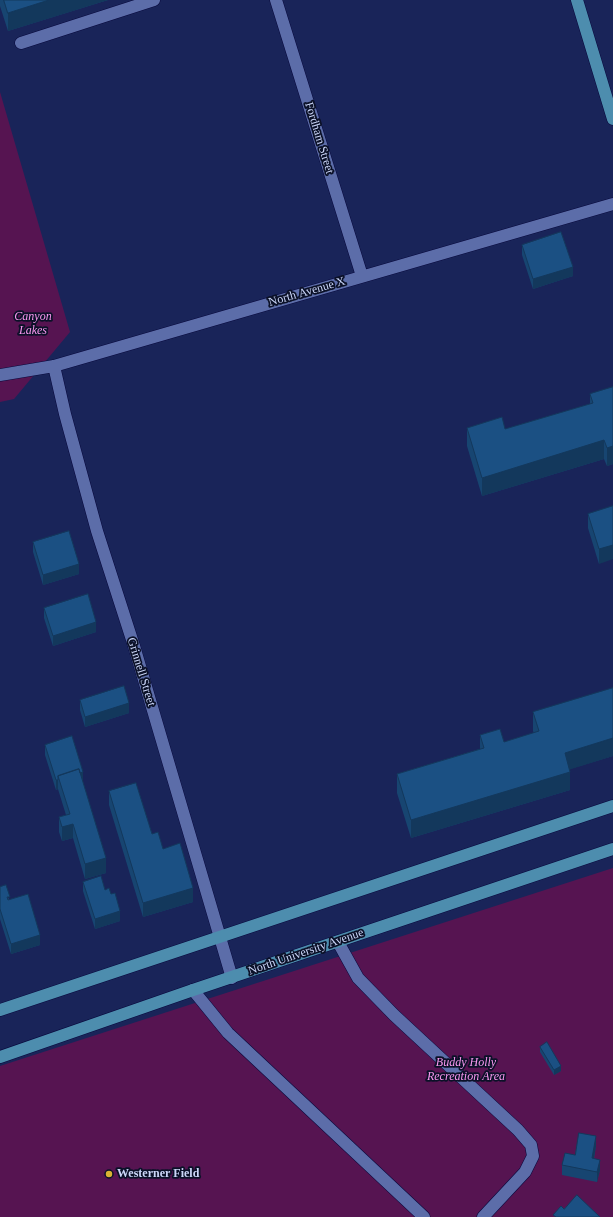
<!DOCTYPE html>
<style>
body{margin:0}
canvas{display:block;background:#192459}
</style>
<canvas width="613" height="1217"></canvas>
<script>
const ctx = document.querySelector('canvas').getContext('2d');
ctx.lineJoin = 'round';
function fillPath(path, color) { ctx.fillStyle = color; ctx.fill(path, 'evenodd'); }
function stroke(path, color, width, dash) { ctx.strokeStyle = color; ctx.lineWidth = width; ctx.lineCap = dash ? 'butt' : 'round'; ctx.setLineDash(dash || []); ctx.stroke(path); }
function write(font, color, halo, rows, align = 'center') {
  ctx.font = font + ' Georgia,serif'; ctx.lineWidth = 3.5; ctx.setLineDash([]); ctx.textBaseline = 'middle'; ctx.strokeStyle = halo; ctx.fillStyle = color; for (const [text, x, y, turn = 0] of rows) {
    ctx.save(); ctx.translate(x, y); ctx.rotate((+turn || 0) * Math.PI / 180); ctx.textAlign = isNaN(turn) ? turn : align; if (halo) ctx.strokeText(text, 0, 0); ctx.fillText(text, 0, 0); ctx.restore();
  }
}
fillPath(new Path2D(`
 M0 92 70 332 14 399 0 402Z
 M613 868V1217H0V1066Z`), '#561451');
const minor = new Path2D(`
 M276 0 362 276
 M21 43 154 0
 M54 366 65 414 97 531 134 646 232 978
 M0 375 54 366 613 204
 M338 942 358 978 394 1015 518 1130 531 1145 533 1156 525 1172 483 1217
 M193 990 228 1033 424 1217`);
const major = new Path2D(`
 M577 0 613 119
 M0 1010 613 806
 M0 1057 193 990 613 849`);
stroke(minor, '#07083c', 13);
stroke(major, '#07083c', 13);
stroke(minor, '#5c6da9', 12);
stroke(major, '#4d8dae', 12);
fillPath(new Path2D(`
 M0 0H108L8 31 0 6Z
 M522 245 573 276 533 289 522 255Z
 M613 387V464L607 466 604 459 482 496 467 446V428L505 429 590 404V394Z
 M613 506 599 564 588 528V514Z
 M33 542 79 574 43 585 33 552Z
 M44 608 96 632 53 646 44 618Z
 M613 688V756L570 769V790L411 838 397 793V774L480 749V735L504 742 534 733 533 731V712Z
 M80 700 129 713 85 727 80 710Z
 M45 745 83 782H82L106 873 85 879 73 838 62 841 59 832V817L66 815 58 789 56 790 45 755Z
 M109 791 152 834 163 849 193 902 143 917 109 805Z
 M83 882 105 890 120 921 95 929 83 891Z
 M0 887 10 900 40 945 11 954 0 919Z
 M540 1047 561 1071 554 1075 540 1052Z
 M596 1146 594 1159 600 1170 597 1182 562 1175V1165L575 1155Z`), '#174571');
fillPath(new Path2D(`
 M49 0H108L8 31V13Z
 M573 267V276L533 289V279Z
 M604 440V459L482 496V478Z
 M613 446V464L607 466V448Z
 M613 545V559L599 564V549Z
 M79 564V574L43 585V575Z
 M96 622V632L53 646V636Z
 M129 703V713L85 727V717Z
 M613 738V756L565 771V753Z
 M83 772V782L62 788 59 779Z
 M570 772V790L411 838V820Z
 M56 780H58V789L56 790Z
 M73 824V838L62 841V827Z
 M106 858V873L85 879V864Z
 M193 888V902L143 917V903Z
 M120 911V921L95 929V919Z
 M40 935V945L11 954V944Z
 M561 1066V1071L554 1075V1070Z
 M596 1136V1146L592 1168V1158Z
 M600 1160V1170L597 1182V1172Z`), '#13385c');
const building = new Path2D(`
 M4 0H49L8 13Z
 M561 232 573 267 533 279 522 245Z
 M613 387V446L607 448 604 440 482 478 467 428 502 417 505 429 593 403 590 394Z
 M613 506V545L599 549 588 514Z
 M69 531 79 564 43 575 33 542Z
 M88 594 96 622 53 636 44 608Z
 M124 686 129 703 85 717 80 700Z
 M613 688V738L565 753 570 772 411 820 397 774 484 748 480 735 500 729 504 742 539 731 533 712Z
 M72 736 83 772 80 773 79 769 58 776V780H56L45 745Z
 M79 769 106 858 85 864 73 824 62 827 59 817 70 814 58 776Z
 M136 783 152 834 158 832 163 849 180 843 193 888 143 903 109 791Z
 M101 876 105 890 109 888 111 894 115 893 120 911 95 919 83 882Z
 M6 885 10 897H7L8 900 28 894 40 935 11 944 0 909V887Z
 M547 1042 561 1066 554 1070 540 1047Z
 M579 1133 596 1136 592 1158 600 1160 597 1172 562 1165 565 1153 575 1155Z
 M577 1195 600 1217H556L553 1215 561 1206 564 1209Z`);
fillPath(building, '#1b5083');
stroke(building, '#13385c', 1);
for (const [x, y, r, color] of [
 [109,1174,4,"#dab333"]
]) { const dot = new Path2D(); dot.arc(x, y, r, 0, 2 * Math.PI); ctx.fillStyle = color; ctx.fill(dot); stroke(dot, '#0b1128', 1.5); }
write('12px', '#ccd7f9', '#0b1128', [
 ["Fordham Street",319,138,73],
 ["North Avenue X",307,292,-16],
 ["Grinnell Street",141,672,73],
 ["North University Avenue",306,952,-19]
]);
write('italic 12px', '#fa98f0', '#0b1128', [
 ["Canyon",33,317],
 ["Lakes",33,331],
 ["Buddy Holly",466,1063],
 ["Recreation Area",466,1077]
]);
write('bold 12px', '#ccd7f9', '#0b1128', [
 ["Westerner Field",117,1174]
], 'left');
</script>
